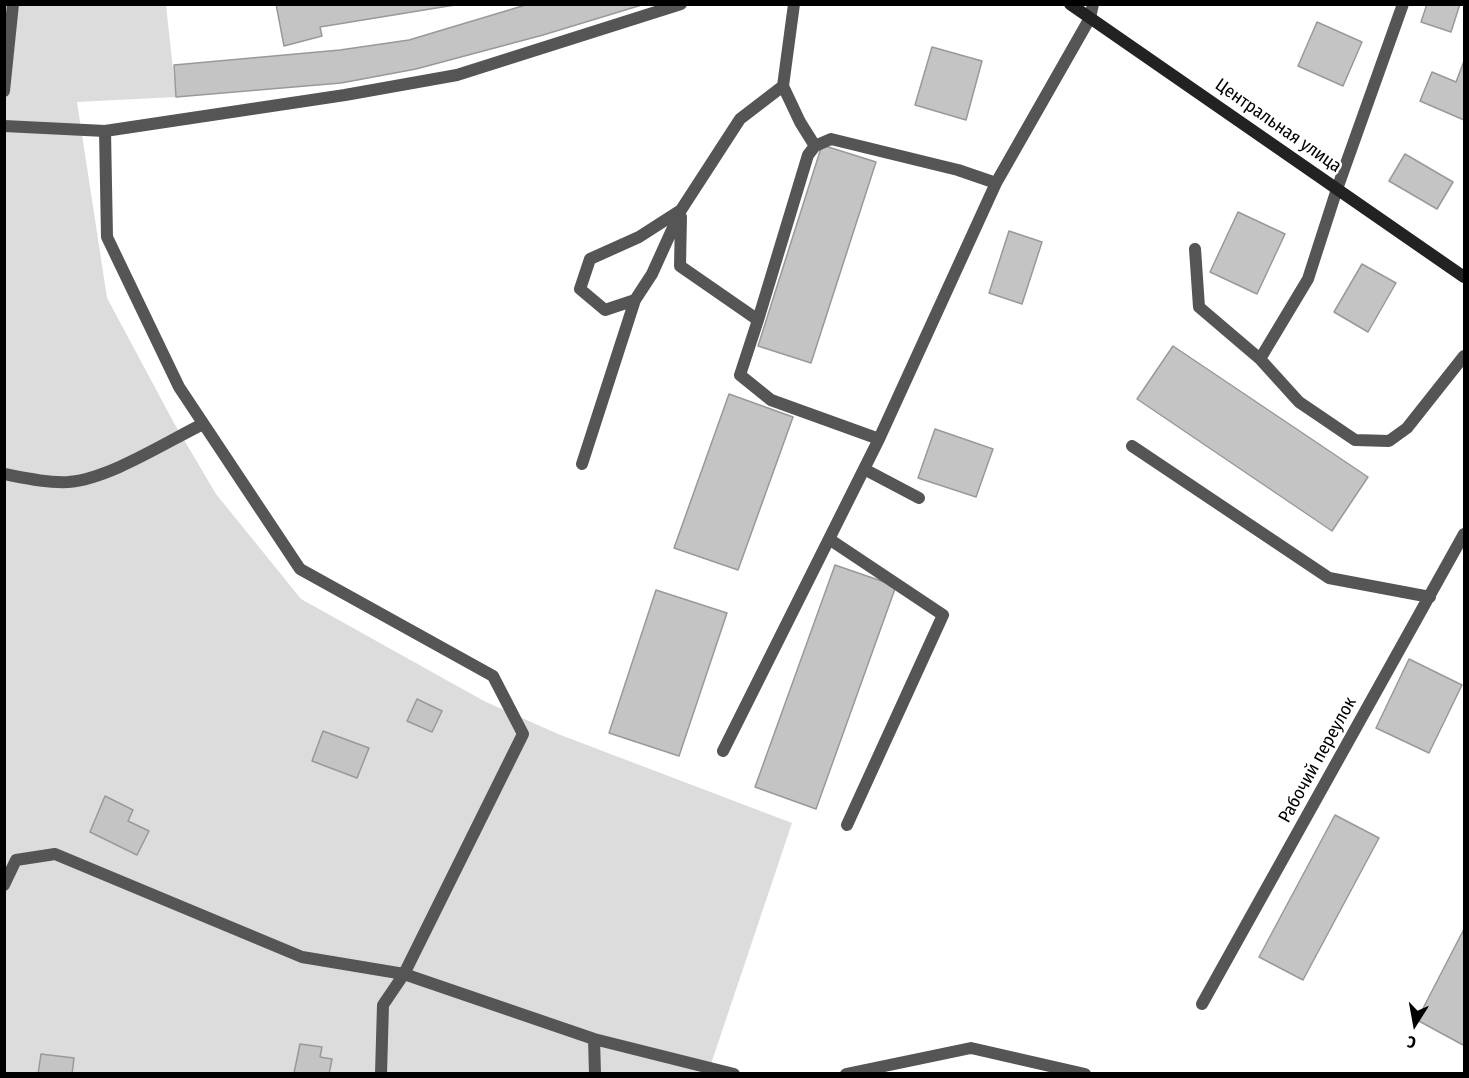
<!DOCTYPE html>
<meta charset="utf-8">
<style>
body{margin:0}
#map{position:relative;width:1469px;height:1078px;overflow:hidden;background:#fff;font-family:"Fira Sans Condensed",sans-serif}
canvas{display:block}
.frame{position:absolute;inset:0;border:6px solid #000;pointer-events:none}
.north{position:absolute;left:1385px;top:994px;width:60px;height:60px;-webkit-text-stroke:4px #fff;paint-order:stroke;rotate:191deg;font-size:16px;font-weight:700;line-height:24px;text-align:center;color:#000}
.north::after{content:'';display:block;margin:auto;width:21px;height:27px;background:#000;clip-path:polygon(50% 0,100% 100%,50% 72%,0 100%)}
</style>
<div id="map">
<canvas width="1469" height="1078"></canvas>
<div class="frame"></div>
<div class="north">С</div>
</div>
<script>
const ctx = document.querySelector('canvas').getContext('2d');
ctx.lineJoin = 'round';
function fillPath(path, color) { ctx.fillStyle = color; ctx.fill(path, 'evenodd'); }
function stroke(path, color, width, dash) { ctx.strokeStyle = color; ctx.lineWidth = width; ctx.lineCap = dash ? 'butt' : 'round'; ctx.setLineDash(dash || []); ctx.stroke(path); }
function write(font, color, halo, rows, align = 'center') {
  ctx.font = font + ' "Fira Sans Condensed",sans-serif'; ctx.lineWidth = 5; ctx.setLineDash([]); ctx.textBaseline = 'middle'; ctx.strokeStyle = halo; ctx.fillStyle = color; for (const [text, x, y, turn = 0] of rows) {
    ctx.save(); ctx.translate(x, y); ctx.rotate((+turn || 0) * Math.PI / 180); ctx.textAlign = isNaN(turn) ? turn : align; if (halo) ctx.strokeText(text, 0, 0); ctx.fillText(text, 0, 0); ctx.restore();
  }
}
fillPath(new Path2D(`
 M5 5H166L176 97 77 102 107 298 174 423 216 494 301 599 484 701 558 734 792 823 708 1073 5 1074Z`), '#dcdcdc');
const building = new Path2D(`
 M276 4H461L320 27 322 36 284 46Z
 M529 4H645L543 35 416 69 341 83 176 97 174 65 340 50 409 40Z
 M1427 4H1460L1451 32 1421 22Z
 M1317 22 1362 42 1343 86 1298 66Z
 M932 47 982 61 966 120 915 105Z
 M1464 61V120L1420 101 1432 72 1456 82Z
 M822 145 876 162 811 363 758 346Z
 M1405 154 1453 182 1437 209 1389 181Z
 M1238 212 1285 234 1257 294 1210 272Z
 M1009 231 1042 242 1022 304 989 293Z
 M1362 264 1396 283 1368 332 1334 312Z
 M1173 346 1368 477 1332 531 1137 399Z
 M729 394 793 417 738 570 674 548Z
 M935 429 993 449 976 497 918 478Z
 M835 565 896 586 816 809 755 787Z
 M656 590 727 613 679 756 609 733Z
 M1409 659 1462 685 1429 753 1376 728Z
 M417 699 442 711 432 732 407 721Z
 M323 731 369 748 357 778 312 761Z
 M105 796 133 810 128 821 149 831 137 855 90 832Z
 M1335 815 1379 838 1303 980 1259 957Z
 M1464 929V1042L1463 1045 1417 1020Z
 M300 1044 322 1047 320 1057 332 1059 329 1074 294 1073Z
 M41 1054 74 1058 72 1074H38Z`);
fillPath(building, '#c4c4c4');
stroke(building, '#999', 1.5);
stroke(new Path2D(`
 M1090 18 1093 4
 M4 91 13 4
 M105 131 107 237 179 387 300 569 493 676 523 734 404 974 383 1005 381 1074
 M4 474C25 478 47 483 68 482 109 479 166 442 203 424
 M4 885 16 860 55 854 302 957 404 974 594 1039 734 1074
 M594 1039 595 1074
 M846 1074 971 1048 1085 1074`), '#555', 12);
stroke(new Path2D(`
 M783 86 800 122 815 146
 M4 126 105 131 345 95 457 75 681 4
 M681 210 639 237 590 259 580 289 605 310 635 300 652 274 681 210 740 119 783 86 794 4
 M681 217 680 266 758 320 740 375 771 400 879 439
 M1195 249 1199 307 1260 359 1308 279 1337 189 1403 4
 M758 320 808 155 815 146 831 139 958 170 996 183
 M1260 359 1299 402 1355 440 1389 441 1407 428 1464 356
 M1132 446 1329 578 1430 597
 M582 464 635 300
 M864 469 919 498
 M829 539 943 615 847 825
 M723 751 879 439 996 183 1090 18
 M1202 1004 1464 534`), '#555', 12);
stroke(new Path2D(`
 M1070 4 1464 277`), '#222', 12);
write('18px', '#000', '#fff', [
 ["Центральная улица",1278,126,35],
 ["Рабочий переулок",1318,760,-61]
]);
</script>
